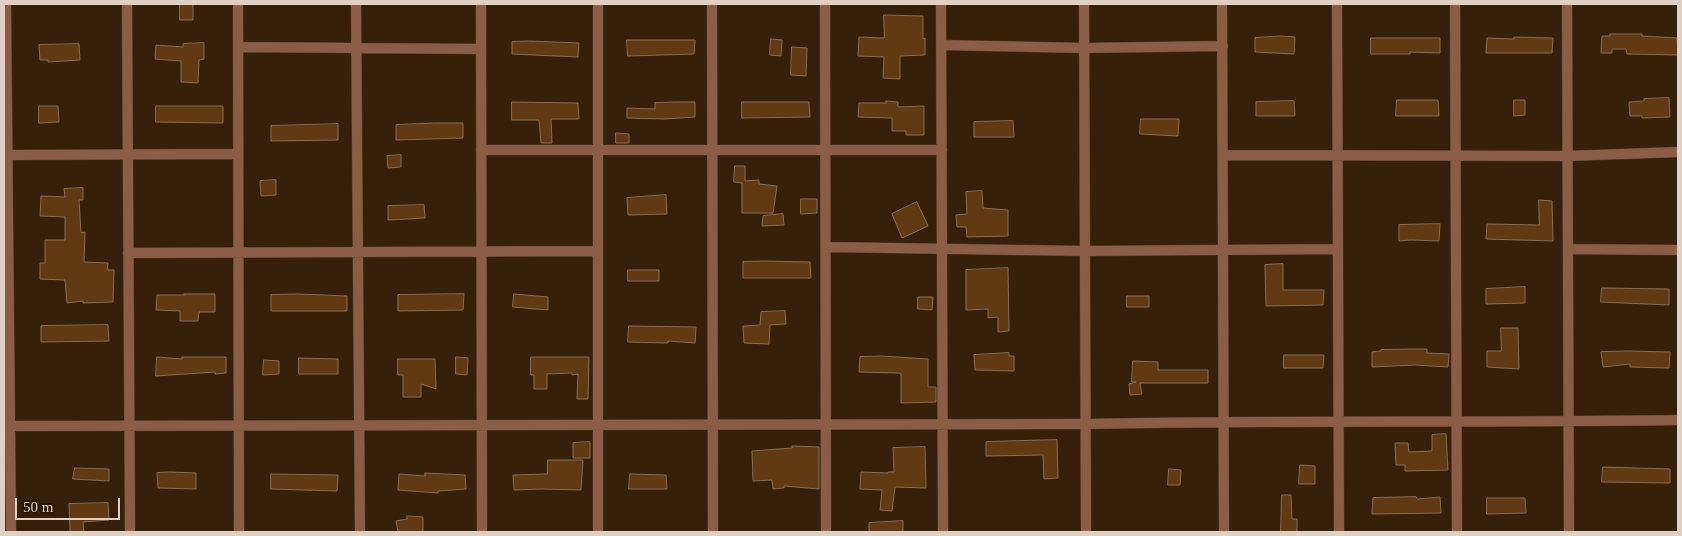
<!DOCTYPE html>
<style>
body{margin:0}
#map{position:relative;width:1682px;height:536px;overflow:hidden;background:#37200a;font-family:Georgia,serif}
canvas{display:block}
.frame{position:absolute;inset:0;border:5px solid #e0d0c4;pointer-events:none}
.scale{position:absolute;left:15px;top:498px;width:105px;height:22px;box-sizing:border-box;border:2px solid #e0d0c4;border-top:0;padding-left:6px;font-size:15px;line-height:18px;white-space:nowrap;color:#e0d0c4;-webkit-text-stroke:4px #2c1602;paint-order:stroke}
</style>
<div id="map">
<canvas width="1682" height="536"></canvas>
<div class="frame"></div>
<div class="scale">50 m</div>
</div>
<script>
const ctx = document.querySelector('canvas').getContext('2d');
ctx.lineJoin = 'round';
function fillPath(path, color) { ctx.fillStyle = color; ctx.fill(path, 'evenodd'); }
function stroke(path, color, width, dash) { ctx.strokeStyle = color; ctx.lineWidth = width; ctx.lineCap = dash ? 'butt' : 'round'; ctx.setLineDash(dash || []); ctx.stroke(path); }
const building = new Path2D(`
 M180 4H193V20H180Z
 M884 15 923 16V39L925 38V55L900 56V79L883 78 884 57 858 56 859 37 884 38Z
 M1610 34H1642V36L1677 38 1678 55 1627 54 1626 49H1612V53H1601L1602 36H1610Z
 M1281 36 1295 37 1294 54 1255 52V38Z
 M1514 37 1553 38 1552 53H1486L1487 38 1514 39Z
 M1371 38H1440V53L1410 52V54H1371Z
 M771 39 782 40 781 56 770 55Z
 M627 40H695L694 54 628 56Z
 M529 41 579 43 578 57 512 54V42Z
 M204 43V59L199 60 198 83 181 82V61L155 59 156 45 183 47V44Z
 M79 44 80 60 48 62V60H40L39 45Z
 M792 47 807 48 806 76 791 75Z
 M1669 98 1670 117 1642 118V116H1630L1629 102 1644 101V99Z
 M1397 100H1438L1439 116H1396Z
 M1514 100H1525V115L1514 116Z
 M886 101 898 102V107L924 106V135H906V131H892V118L858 117 859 103H886Z
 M1294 101 1295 116H1256V102Z
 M512 102 578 103 579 119H551L552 143H541L539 120H512Z
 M675 102H695V117L664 119 627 118V108L655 109V103Z
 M742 102H809L810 117 742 118Z
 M39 106H58L59 122 39 123Z
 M156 106H223V123L156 122Z
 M1141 119H1179L1178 136 1140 134Z
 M1013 121 1014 137H974V122Z
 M435 123H463V138L396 140V125Z
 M338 124V140L271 141V126Z
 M616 133 629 134V143H616Z
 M401 155V167L388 168 387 156Z
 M735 166H745V181L759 180V184L777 186 773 213H742V183L734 182Z
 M276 180V195L261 196 260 181Z
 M83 188V200H79L81 233 85 232 84 262 108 263 107 270H114L113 302 83 303V301L67 303 65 280 40 279V263H45V240H65V217L40 216 41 196 65 197 64 189Z
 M982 191 983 208 1008 210V236L967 237 966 227H957L956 215 967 214 966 192Z
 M666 195 667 214 628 215 627 198Z
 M801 199H817V213L801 214Z
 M1539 200 1552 201 1553 241 1486 239 1487 224 1539 225Z
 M917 202 928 226 902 238 892 214Z
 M424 205 425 218 388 220V206Z
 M783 214 784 225 762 226 763 216Z
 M1440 224 1439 241 1411 240 1399 241V225Z
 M765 261 810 262 811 278H743V262Z
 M1283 264V290H1324L1323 305 1266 306 1265 265Z
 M1008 268 1009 331 998 332V317L988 318V309L966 310V270Z
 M628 270H659V281H628Z
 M1525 287V303L1486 304V289Z
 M1602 288 1669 289V305L1601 302Z
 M184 294H215V312H199L198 321H180V311L156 310 157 295H184Z
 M298 294 347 296V311H271V295Z
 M464 294 463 310 398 311V295Z
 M514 294 548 297V310L513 307Z
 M1127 296H1149V307H1127Z
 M918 297H933L932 310 918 309Z
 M785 311 786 324 770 325 769 344 744 343 743 326 760 325 761 312Z
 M108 325 109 341 41 342V326Z
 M629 326 696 327 695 343 668 341V343L628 342Z
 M1501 328H1518L1519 369 1487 367V351H1501Z
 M1413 349H1427V353L1449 354 1448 367 1415 365 1372 367V352L1381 351V350Z
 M1630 351 1670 352 1669 368 1630 367V364L1603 367 1601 352Z
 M1009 353V356H1014V371L975 370 974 355Z
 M1284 355H1324L1323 368H1284Z
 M882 356 928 359V387H936V402L901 403V374L899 373 859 372 860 357Z
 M157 357 182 359V357H226V373L215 374V372L156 376Z
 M456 357 468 358 467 375 456 374Z
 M531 357H589L588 399H577L578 374 572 375V373L547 374V389H534V375H531Z
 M299 358 338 359V374H299Z
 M398 359H435L436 389 421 384V397H403V375H398Z
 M264 360 279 361V374L263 375Z
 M1133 361 1158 362V370H1208V383H1140L1142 394 1130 395 1129 384 1136 382H1132Z
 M1446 434 1448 470 1405 471V465H1396L1395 443H1408L1409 452 1432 451V435Z
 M1057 440 1058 478 1044 479 1043 455 986 456V442Z
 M590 442V458H573V443Z
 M792 446 819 447V489L784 486V488L773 489 772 480 753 481 752 451 792 448Z
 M925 447 926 488 895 487 892 511 880 510 882 490 860 489 861 472 888 473V472H894L893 448Z
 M548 460H583L581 490 541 489 514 490 513 475 547 474Z
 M1300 465 1315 466V484H1299Z
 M1603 467 1670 469V483L1602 482Z
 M75 468 109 469V481L73 479Z
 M1169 469 1181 470 1180 485H1168Z
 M170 472 196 473V489L158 488 157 473Z
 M425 473 465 475 466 489 438 491V493L398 490 399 474 425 476Z
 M271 474 338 475 337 491 271 489Z
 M630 474 666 475 667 489H629Z
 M1282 495H1291L1292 519H1297V532H1281Z
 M1416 497 1417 499 1440 497 1441 513 1372 514 1373 498Z
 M1487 498H1525L1526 513 1487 514Z
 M108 503 109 520 83 522 84 532H70L69 504Z
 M407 516 423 517V532H398L396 521 407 519Z
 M903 521V532H869V523Z`);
fillPath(building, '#613912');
stroke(building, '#886d56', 1);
const minor = new Path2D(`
 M6 4 11 532
 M127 4 130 532
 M238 4 239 532
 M356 4 360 532
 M481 4 482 532
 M598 4V532
 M712 4 713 532
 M825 4 826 532
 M941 4 943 532
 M1222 4 1224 532
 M1337 4 1339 532
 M1455 4 1457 532
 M1567 4 1569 532
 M941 45 1084 48 1223 46
 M238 47 481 49
 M481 150H942
 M4 155 238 154
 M1223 155 1567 156 1678 152
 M826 247 1085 251 1338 249
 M1568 249 1678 250
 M128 253 598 251
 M4 426 1087 424C1284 420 1481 423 1678 420`);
const tertiary = new Path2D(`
 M1084 4 1086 532`);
stroke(minor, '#523c28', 11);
stroke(tertiary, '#523c28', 11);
stroke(minor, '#8b5d46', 10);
stroke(tertiary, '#8b5d46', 10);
</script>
